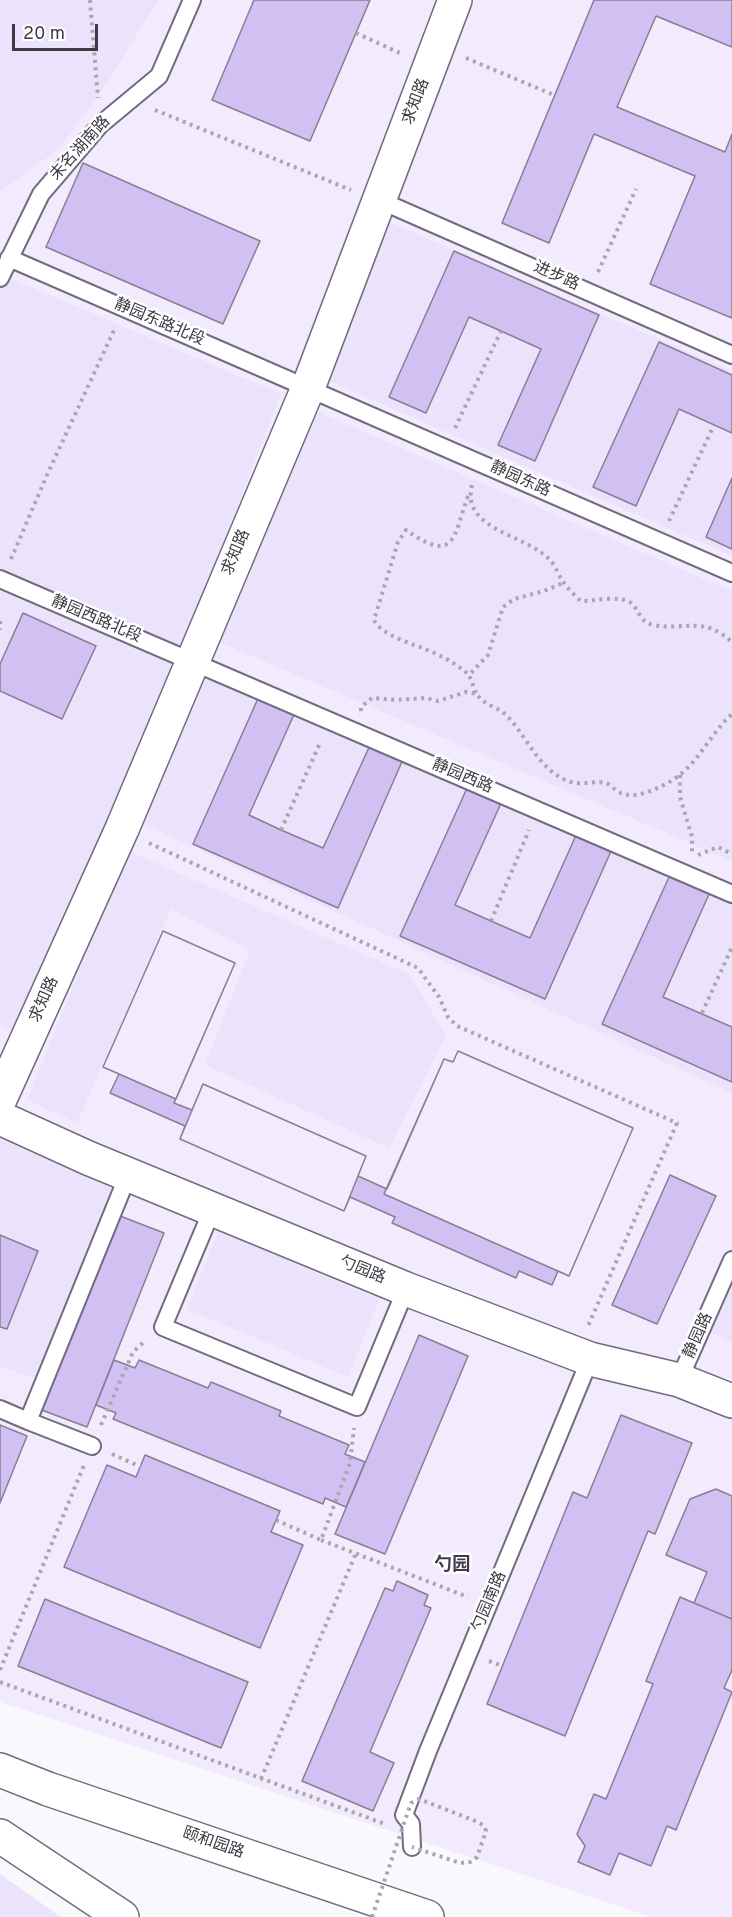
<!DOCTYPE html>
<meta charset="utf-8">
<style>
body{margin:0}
#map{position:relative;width:732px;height:1917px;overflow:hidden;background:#f9f8fc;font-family:Overpass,sans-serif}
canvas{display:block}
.scale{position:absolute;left:12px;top:24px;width:86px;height:27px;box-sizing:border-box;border:3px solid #3d3a43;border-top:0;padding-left:8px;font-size:18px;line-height:21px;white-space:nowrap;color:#3d3a43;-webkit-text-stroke:4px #fff;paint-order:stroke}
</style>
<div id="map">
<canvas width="732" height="1917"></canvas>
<div class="scale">20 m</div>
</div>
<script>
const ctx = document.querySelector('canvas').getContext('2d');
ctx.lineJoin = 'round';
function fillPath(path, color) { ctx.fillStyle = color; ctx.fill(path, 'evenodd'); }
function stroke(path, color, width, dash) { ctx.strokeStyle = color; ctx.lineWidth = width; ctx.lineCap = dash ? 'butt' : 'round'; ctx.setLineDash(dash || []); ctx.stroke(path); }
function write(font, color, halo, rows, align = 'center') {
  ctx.font = font + ' Overpass,"Noto Sans SC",sans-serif'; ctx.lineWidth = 5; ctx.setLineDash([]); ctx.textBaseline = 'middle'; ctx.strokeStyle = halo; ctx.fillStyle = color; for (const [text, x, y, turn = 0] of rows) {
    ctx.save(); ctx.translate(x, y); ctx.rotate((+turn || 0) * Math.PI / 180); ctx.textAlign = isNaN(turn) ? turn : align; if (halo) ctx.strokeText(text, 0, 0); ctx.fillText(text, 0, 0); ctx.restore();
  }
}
fillPath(new Path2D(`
 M0 0H732V1917H651L0 1702Z`), '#f1ebfd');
fillPath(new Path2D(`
 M0 0H158L105 86 59 149 0 191Z
 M389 222 732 371V556L329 381Z
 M0 274 281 394 30 1038 0 1025Z
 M318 412 732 591V861L219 642Z
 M199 673 732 903V1093L143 824Z
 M128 851 409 974 446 1035 389 1148 205 1065 250 950 171 909 77 1123 27 1100Z
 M0 1138 111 1188 35 1378 0 1367Z
 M218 1231 379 1299 348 1377 187 1309Z
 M732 1286V1342L711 1333Z
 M0 1874 61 1917H0Z`), '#ebe3fb');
const building = new Path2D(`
 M254 0H370L310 141 212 100Z
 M594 0H732V47L656 16 617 107 725 152 732 134V318L650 284 695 176 594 134 549 243 502 223Z
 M83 163 260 241 223 324 46 247Z
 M454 251 599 315 535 461 498 445 541 349 501 331 469 317 426 413 389 397Z
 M659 342 732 375V433L679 409 636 506 593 487Z
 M732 478V549L706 537Z
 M23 613 96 646 62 719 0 691V664Z
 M260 694 296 710 249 815 281 830 323 848 371 743 404 757 338 908 193 844Z
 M468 786 502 801 455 905 491 921 530 938 577 833 612 849 545 999 400 936Z
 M670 875 710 892 663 997 732 1027V1082L602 1024Z
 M163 931 235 963 174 1103 192 1110 203 1084 366 1156 358 1176 387 1189 444 1059 453 1062 458 1051 633 1128 569 1276 558 1271 552 1285 519 1271 516 1278 392 1223 395 1217 350 1197 344 1211 180 1139 185 1126 110 1093 119 1074 103 1067Z
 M163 931 235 963 176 1099 103 1067Z
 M458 1051 633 1128 569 1276 384 1194 444 1059 453 1062Z
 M203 1084 366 1156 344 1211 180 1139Z
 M670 1175 716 1196 657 1324 612 1305Z
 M115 1214 164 1233 87 1427 39 1409Z
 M0 1235 38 1251 7 1329 0 1327Z
 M419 1335 468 1356 385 1554 335 1534Z
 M114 1360 135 1368 139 1360 208 1388 211 1382 281 1411 279 1416 349 1445 345 1454 365 1462 346 1507 325 1498 323 1504 113 1419 116 1413 96 1405Z
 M621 1415 692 1443 655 1534 648 1531 565 1736 487 1704 573 1492 587 1498Z
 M0 1425 27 1436 0 1503Z
 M145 1455 280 1511 271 1532 303 1545 260 1648 64 1567 107 1465 136 1477Z
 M716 1489 732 1496V1619L694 1603 707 1572 666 1555 690 1499Z
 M397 1581 428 1595 424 1605 431 1608 370 1752 394 1763 373 1811 302 1781 385 1588 393 1591Z
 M680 1597 732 1619V1670L724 1688 732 1692 676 1830 667 1826 651 1866 619 1853 610 1875 578 1862 585 1846 577 1834 594 1794 606 1799 653 1684 646 1681Z
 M45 1599 248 1682 221 1748 18 1666Z`);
fillPath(building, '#d2c0f3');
stroke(building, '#867f94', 1.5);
const lane = new Path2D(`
 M379 200 732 355
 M9 258 732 573
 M0 278 41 194 100 125 159 76 192 0
 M0 579 732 894
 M212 1210 163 1327 357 1407 406 1289
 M679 1380 732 1260
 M0 1409 28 1421
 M92 1446 28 1421 128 1175
 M412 1847 411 1824 404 1815 428 1751 590 1359`);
const street = new Path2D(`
 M0 1099 122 829 308 388 455 0
 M0 1118 88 1158 406 1289 590 1359 679 1380 732 1401`);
const secondary = new Path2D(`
 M0 1770 48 1789 427 1917
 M0 1836 122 1917`);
stroke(lane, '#726b7f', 20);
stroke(street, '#726b7f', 36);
stroke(secondary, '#726b7f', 36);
stroke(new Path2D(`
 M90 0 98 98
 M356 33 402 54
 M466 58 554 95
 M155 110 351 190
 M598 272 636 189
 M455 428 501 331
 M472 485C460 530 528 535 550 560 555 565 558 574 562 580 567 588 574 595 581 601 593 601 621 595 631 603 639 609 639 622 653 625 685 631 702 615 732 642
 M468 496C453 537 456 565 406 530L398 542 374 620C383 637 415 644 432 652 446 658 458 665 469 675
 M669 521 714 425
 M11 559 47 475 115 328
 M0 621V630
 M476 693 469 675 488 655 503 607 514 599 544 591 563 583
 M361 711V707L372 698 396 700 426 698 438 701 466 692 477 694C484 706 500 707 509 718 528 739 541 773 571 782 583 786 597 779 608 784 613 787 617 792 623 794 639 798 657 789 671 781 699 764 708 736 732 714
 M680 775V797L692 837V854
 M281 830 321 741
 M149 843 418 968 439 997 448 1017 457 1026 677 1123 588 1326
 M698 855 718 847 732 854
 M491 921 529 830
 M702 1013 732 947
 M101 1425 133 1352 146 1340
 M112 1454 141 1467
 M276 1520 321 1540 350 1463 354 1428
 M321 1540 468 1597
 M489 1661 503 1666
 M0 1670 84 1465
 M0 1682 385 1824
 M261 1779 356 1553`), '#a9a7ae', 4, [3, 4.5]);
stroke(lane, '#fff', 16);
stroke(street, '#fff', 33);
stroke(secondary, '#fff', 33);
stroke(new Path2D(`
 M372 1917 411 1803 419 1799 478 1822 484 1826 486 1831 477 1857 470 1862 460 1863 412 1847`), '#a9a7ae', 4, [3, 4.5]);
write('16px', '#3d3a43', '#fff', [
 ["求知路",417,102,-69],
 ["未名湖南路",81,149,-48],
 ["进步路",556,277,24],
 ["静园东路北段",159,323,23],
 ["静园东路",520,480,24],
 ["求知路",237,553,-67],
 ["静园西路北段",96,620,23],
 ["静园西路",462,777,23],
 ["求知路",45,1000,-66],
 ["勺园路",362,1271,22],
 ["静园路",699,1336,-66],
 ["勺园南路",490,1602,-67],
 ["颐和园路",213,1844,19]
]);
write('bold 18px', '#403a4c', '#fff', [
 ["勺园",452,1566]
]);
</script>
